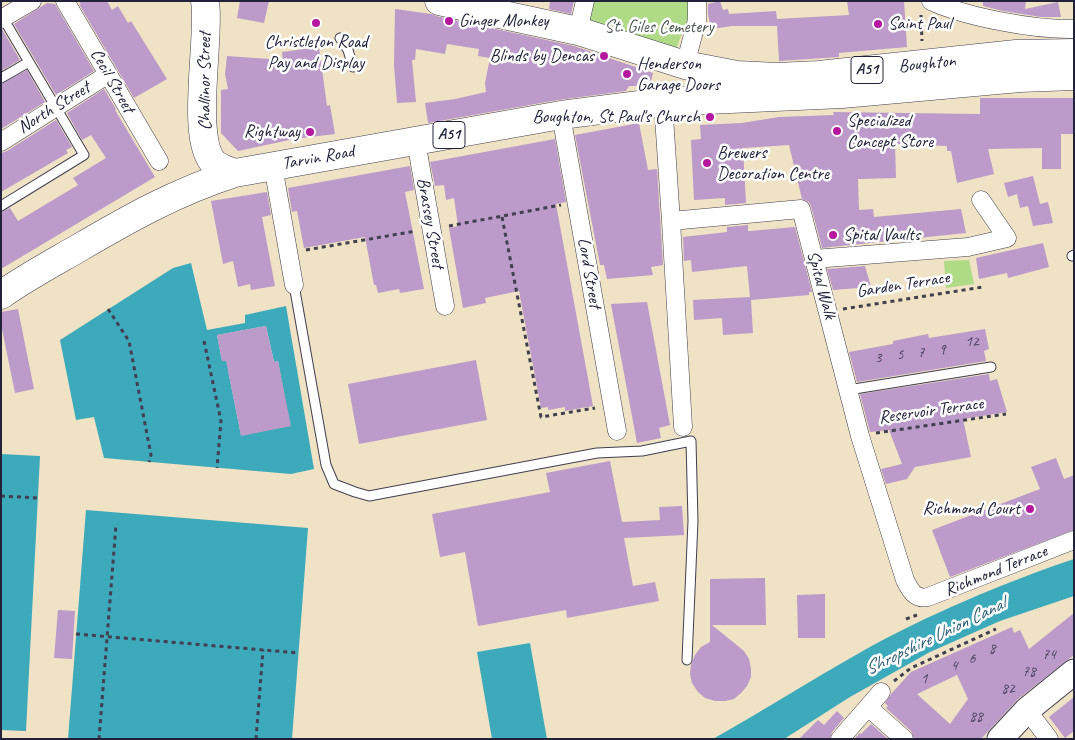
<!DOCTYPE html>
<style>
body{margin:0}
#map{position:relative;width:1075px;height:740px;overflow:hidden;background:#f0e2c4;font-family:Caveat,sans-serif}
canvas{display:block}
.frame{position:absolute;inset:0;border:2px solid #22223b;pointer-events:none}
</style>
<div id="map">
<canvas width="1075" height="740"></canvas>
<div class="frame"></div>
</div>
<script>
const ctx = document.querySelector('canvas').getContext('2d');
ctx.lineJoin = 'round';
function fillPath(path, color) { ctx.fillStyle = color; ctx.fill(path, 'evenodd'); }
function stroke(path, color, width, dash) { ctx.strokeStyle = color; ctx.lineWidth = width; ctx.lineCap = dash ? 'butt' : 'round'; ctx.setLineDash(dash || []); ctx.stroke(path); }
function write(font, color, halo, rows, align = 'center') {
  ctx.font = font + ' Caveat,sans-serif'; ctx.lineWidth = 5; ctx.setLineDash([]); ctx.textBaseline = 'middle'; ctx.strokeStyle = halo; ctx.fillStyle = color; for (const [text, x, y, turn = 0] of rows) {
    ctx.save(); ctx.translate(x, y); ctx.rotate((+turn || 0) * Math.PI / 180); ctx.textAlign = isNaN(turn) ? turn : align; if (halo) ctx.strokeText(text, 0, 0); ctx.fillText(text, 0, 0); ctx.restore();
  }
}
fillPath(new Path2D(`
 M592 1H689L691 10 673 57 586 25Z
 M969 260 974 284 946 288 944 261Z`), '#afda86');
fillPath(new Path2D(`
 M191 263 207 330 245 323V315L286 306 314 469 291 474 104 458 94 417 76 420 60 340 173 268ZM266 326 274 362 278 361 290 426 241 435 228 370 236 359 222 361 217 335Z
 M1 454 40 456 26 731 1 730Z
 M86 510 308 528 292 739H68Z
 M1074 559V596L1000 621 930 652 850 697 784 739H713C763 711 811 680 861 652 927 615 1003 583 1074 559Z
 M530 643 547 739H492L477 652Z`), '#3daabc');
fillPath(new Path2D(`
 M79 1H107L112 10 118 6 128 23 131 21 167 79 134 98 79 4 81 5Z
 M240 1H269L264 23 237 18Z
 M550 1H574L571 14 549 9Z
 M720 1 723 10 728 9 729 14 776 11 777 19 849 15 847 1H904L907 47 839 53V57L779 61 777 26H732L711 29 708 14V4Z
 M983 1H1026L1025 9 1058 2 1061 17H1041L1003 11 983 6Z
 M47 3 55 4 94 71 56 95 14 24Z
 M395 9 431 14 436 16 574 46 653 73 650 86H629L626 91 558 100 428 123 425 103 455 99 486 92 485 83 490 58 478 56 479 49 447 44 445 54 416 49 415 60H412L416 102 397 103 394 65Z
 M2 29 20 60 1 71V30Z
 M319 47 327 106 330 105 335 134 294 139 238 151 221 133V90L228 89 225 74 227 56 283 60 282 52Z
 M27 70 45 102 1 129V84Z
 M104 89 116 109 115 110 155 177 1 269V212L10 208 18 221 78 185 73 178 106 158 91 135 82 140 67 113Z
 M980 98H1074V134H1061V169H1042V148L988 149 994 174 957 183 951 151H947V146L895 144 896 178 858 179 859 210 873 209 874 217 961 209 966 233 822 248 811 206 809 202 802 199 789 145 743 148 746 203 725 205V198L694 200 691 140 701 139 700 125 742 123 779 117 834 115 833 112 980 114Z
 M56 120 72 147 66 150 68 153 1 192V153L7 151Z
 M639 123 648 170 657 169 663 265 651 267 653 275 607 279 604 265H600L575 135Z
 M555 139 566 202 556 204 593 406 565 411V407L548 410V407L541 408 519 291 485 298 486 303 463 308 449 228 458 226 454 198 446 200 444 185 435 186 430 162Z
 M410 166 414 190 405 192 424 289 400 293 399 289 378 293 376 285H374L365 237 304 248 297 211 292 212 288 188Z
 M1033 176 1040 204 1048 202 1053 223 1033 226 1028 206 1020 208 1017 194 1008 197 1004 183Z
 M267 192 271 215 262 217 275 286 251 290 250 284 238 287 233 261 223 264 211 201Z
 M748 225V231H750L795 227 812 292H809V295L751 300 753 333 723 335 722 318 694 320 693 300 750 297 747 266 692 272 691 260 684 261 683 237 727 232V227Z
 M1043 243 1049 267 1008 278 1007 273 979 279 976 258Z
 M865 266 871 287 833 290 827 269Z
 M647 302 670 425 659 428 661 438 637 443 611 304Z
 M18 309 34 389 15 393 1 324V312Z
 M266 326 274 362 278 361 291 426 241 436 226 361H222L217 335Z
 M985 329 989 349 984 351 986 361 857 382 849 352 893 344V341L928 334 929 338Z
 M476 360 487 420 359 444 348 384Z
 M989 374 990 381 997 379 1007 412 963 419 971 457 915 467 907 479 886 484 881 469 902 464 889 430 870 432 860 394Z
 M1056 458 1064 479 1074 475V530L950 577 932 530 1040 489 1031 467Z
 M610 461 622 522 660 520 659 507 682 506 684 535 624 538 633 586 655 582 659 601 567 618 566 610 478 626 465 552 440 557 432 514 550 492 546 473Z
 M765 578 766 625H712L744 651 749 659 751 668V677L747 686 741 693 734 699 725 701H715L705 698 698 692 692 683 690 674 691 665 695 655 701 647 710 642V579Z
 M825 594V638H798L797 595Z
 M58 610 75 611 72 659 54 658Z
 M1074 613V655L1018 699 981 739H914L911 731 886 708 888 706 885 703 891 694 911 672 1012 627 1014 633 1020 630 1029 649ZM957 675 968 699 950 724 917 694Z
 M1074 697V731L1065 738 1049 717Z
 M837 711 844 718 832 732 830 739H799L818 720 824 725Z
 M871 724 888 739H854L860 733 861 734Z`), '#bc9ac9');
const lane = new Path2D(`
 M340 38 348 50 353 67
 M1 78 29 62 3 18
 M1 206 84 155 29 62
 M1072 256 1074 255
 M294 285 326 465 334 484 355 492 369 496 597 453 642 451 691 441 693 521 687 660
 M848 390 991 367`);
const street = new Path2D(`
 M65 1 159 161
 M931 1C966 17 1035 30 1074 29
 M1 19 32 1
 M578 31 585 1
 M685 65 697 20V1
 M663 102 671 221 801 209 860 436 905 580C910 590 915 600 928 597L1074 540
 M561 115 617 431
 M416 141 445 306
 M1 142 107 75
 M273 166 294 285
 M671 221 683 427
 M814 259 968 247 1007 238 981 200
 M868 707 881 692
 M1027 710 1049 739
 M840 739 868 707 904 739`);
const secondary = new Path2D(`
 M1000 739 1027 710 1074 672`);
const highway = new Path2D(`
 M205 1C211 36 189 141 215 164 220 168 229 171 235 173
 M439 1 578 31 685 65 737 75 777 77 819 75 1016 54 1074 53
 M1 295C25 278 51 264 77 249 130 218 176 192 235 173L561 115 663 102 842 94 1020 78 1074 76`);
stroke(lane, '#413f50', 11);
stroke(street, '#413f50', 19);
stroke(secondary, '#413f50', 27);
stroke(highway, '#413f50', 29);
stroke(new Path2D(`
 M921 15 922 41
 M502 217 541 417 595 408
 M449 226 561 205
 M306 250 416 231
 M108 309 129 341 151 455 149 462
 M843 309 983 287
 M204 341 221 421 217 468
 M876 433 1006 414
 M1 496 38 498
 M906 619 917 615
 M76 634 299 653
 M894 681 911 668 996 629
 M99 739 116 525
 M256 739 263 650`), '#413f50', 3, [4, 4]);
stroke(lane, '#fff', 9);
stroke(street, '#fff', 18);
stroke(secondary, '#fff', 25);
stroke(highway, '#fff', 28);
for (const [x, y, r, color] of [
 [449,21,5,"#b5179e"],
 [316,23,5,"#b5179e"],
 [878,24,5,"#b5179e"],
 [604,56,5,"#b5179e"],
 [627,74,5,"#b5179e"],
 [710,117,5,"#b5179e"],
 [837,131,5,"#b5179e"],
 [310,132,5,"#b5179e"],
 [707,163,5,"#b5179e"],
 [833,235,5,"#b5179e"],
 [1030,509,5,"#b5179e"]
]) { const dot = new Path2D(); dot.arc(x, y, r, 0, 2 * Math.PI); ctx.fillStyle = color; ctx.fill(dot); stroke(dot, '#fff', 2); }
write('15px', '#48405e', null, [
 ["12",972,342],
 ["9",942,350],
 ["7",921,353],
 ["5",900,355],
 ["3",878,358],
 ["8",992,649],
 ["74",1049,655],
 ["6",972,659],
 ["4",954,666],
 ["78",1029,672],
 ["1",924,679],
 ["82",1008,689],
 ["88",976,717]
]);
for (const [x, y, w] of [
 [867,70,32],
 [449,135,32]
]) { const box = new Path2D(); box.roundRect(x - w / 2, y - 13.5, w, 27, 4); ctx.fillStyle = '#fff'; ctx.fill(box); stroke(box, '#22223b', 1); }
write('bold 16px', '#22223b', null, [
 ["A51",867,70],
 ["A51",449,135]
]);
write('18px', '#22223b', '#fff', [
 ["Ginger Monkey",459,21],
 ["Saint Paul",888,24],
 ["Christleton Road",316,42,"center"],
 ["Pay and Display",316,63,"center"],
 ["Blinds by Dencas",594,56,"right"],
 ["Henderson",637,64],
 ["Garage Doors",637,85],
 ["Boughton, St Paul's Church",700,117,"right"],
 ["Specialized",847,121],
 ["Concept Store",847,142],
 ["Rightway",300,132,"right"],
 ["Brewers",717,153],
 ["Decoration Centre",717,174],
 ["Spital Vaults",843,235],
 ["Richmond Court",1020,509,"right"]
], 'left');
write('18px', '#4c5952', '#fff', [
 ["St. Giles Cemetery",659,27]
]);
write('18px', '#22223b', '#fff', [
 ["Boughton",927,64,-6],
 ["Cecil Street",112,81,60],
 ["Challinor Street",205,81,-90],
 ["North Street",54,108,-32],
 ["Tarvin Road",318,158,-10],
 ["Brassey Street",430,223,80],
 ["Lord Street",589,273,80],
 ["Spital Walk",821,285,75],
 ["Garden Terrace",903,285,-9],
 ["Reservoir Terrace",931,411,-8],
 ["Richmond Terrace",996,571,-22]
]);
write('italic 19px', '#2e5f75', '#fff', [
 ["Shropshire Union Canal",935,637,-26]
]);
</script>
